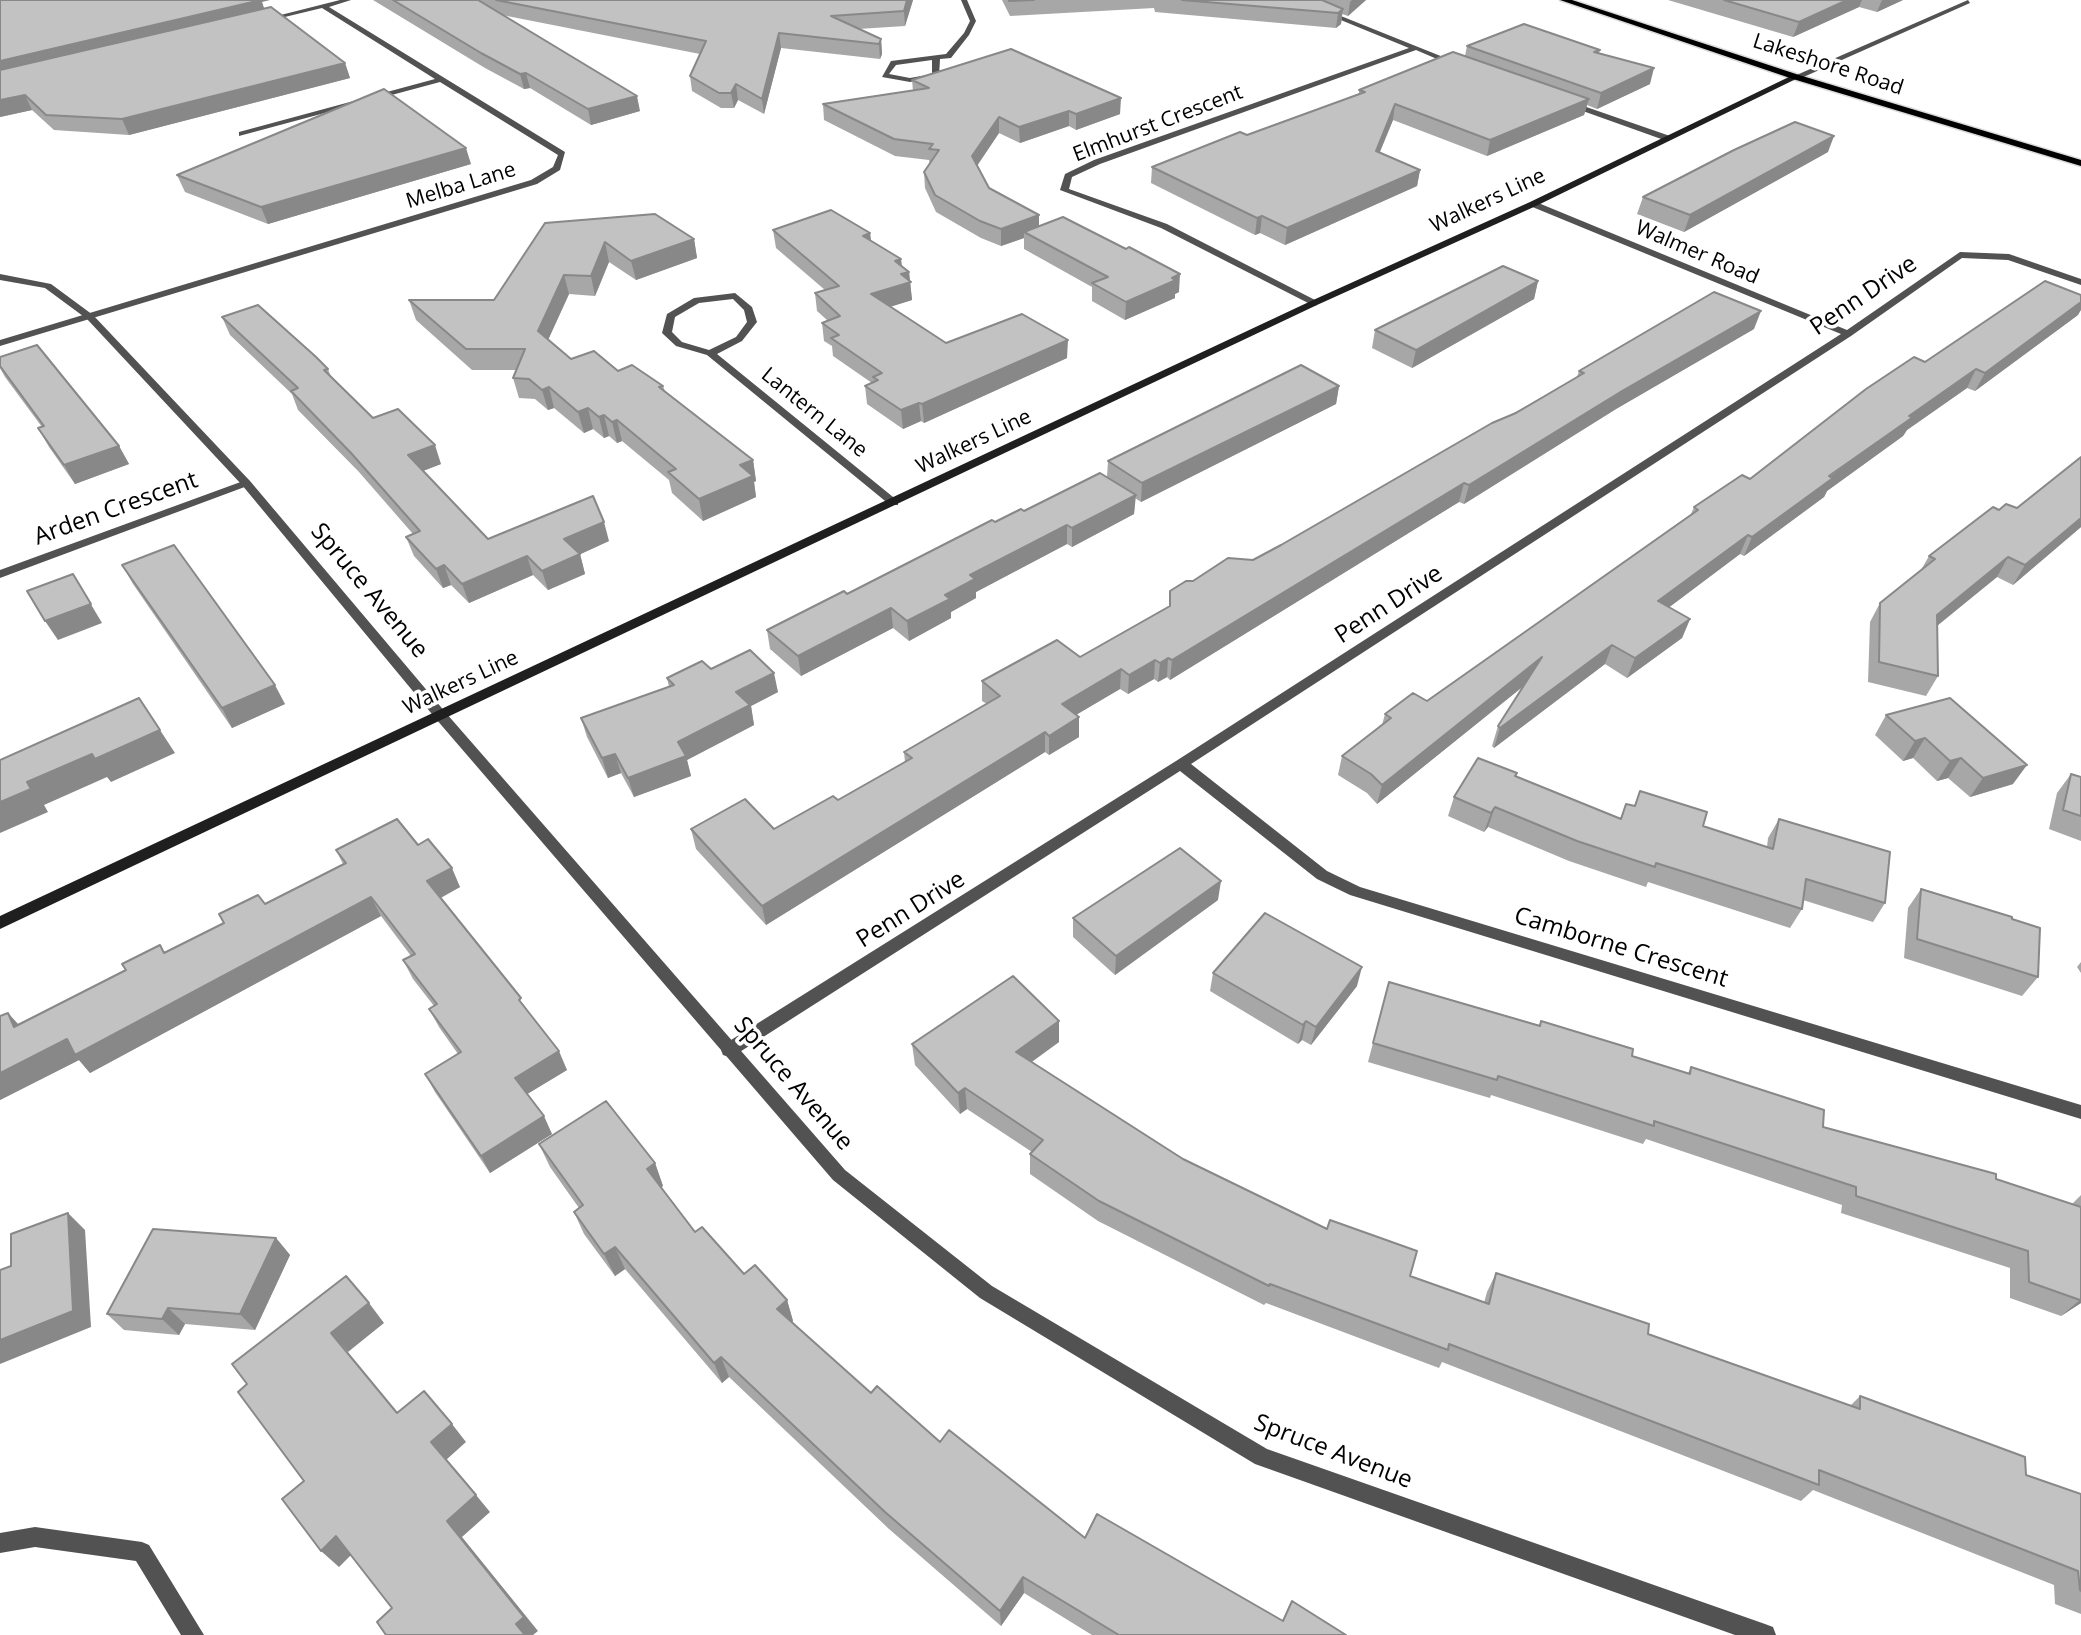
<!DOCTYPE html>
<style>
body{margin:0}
canvas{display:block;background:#fff}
</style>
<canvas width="2081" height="1635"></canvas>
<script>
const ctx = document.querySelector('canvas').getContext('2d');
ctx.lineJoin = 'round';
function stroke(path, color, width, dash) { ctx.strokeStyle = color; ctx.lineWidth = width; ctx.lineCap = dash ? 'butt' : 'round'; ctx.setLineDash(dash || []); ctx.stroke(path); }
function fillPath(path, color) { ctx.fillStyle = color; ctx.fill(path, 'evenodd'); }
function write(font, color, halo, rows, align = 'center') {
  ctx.font = font + ' "Open Sans",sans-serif'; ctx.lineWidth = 7; ctx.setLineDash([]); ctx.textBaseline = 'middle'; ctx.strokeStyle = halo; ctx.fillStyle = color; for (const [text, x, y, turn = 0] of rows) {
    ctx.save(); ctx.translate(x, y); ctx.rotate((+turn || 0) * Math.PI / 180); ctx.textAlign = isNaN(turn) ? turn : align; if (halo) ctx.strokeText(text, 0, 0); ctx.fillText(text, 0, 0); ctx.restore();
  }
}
const primary = new Path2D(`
 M1560 0H1572L1799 75 2081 160V166L1793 79Z`);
stroke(primary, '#dbdbdb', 3);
fillPath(new Path2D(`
 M340 0H351L329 7 565 152 560 170 537 184 0 346V340L531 180 553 167 558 155 440 82 239 136V132L435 79 322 8 264 22 261 20Z
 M961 0H967L976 21 969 35 951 58 940 59 939 77 910 82 882 77 891 61 946 54 964 33 970 21ZM932 60V74L910 78 889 74 896 65Z
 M1292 0H1301L1458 63 1451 65 1416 50 1100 164 1072 177 1069 189 1167 224 1317 301V305L1314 306 1161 228 1060 190 1065 174 1094 160 1409 48Z
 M1968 0 1970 3 1799 79 1792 77Z
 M1569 101 1670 136 1671 138 1664 140 1566 105V101Z
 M1530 202H1536L1847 330 1960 252 2009 254 2081 279V285L2008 260 1962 258 1851 336 1191 764 1327 871 1360 887 2081 1105V1119L1350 895 1317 879 1180 771 735 1055 729 1057 723 1055 721 1050 723 1045 1176 761 1841 334 1530 206Z
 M735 293 752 307 757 322 742 341 717 354 898 501V505H890L707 355 676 346 662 333 667 314 694 298ZM733 299 744 310 747 322 736 337 709 350 682 342 672 332 675 317 699 303Z
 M246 480 250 481V485L0 578V570Z
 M35 1527 142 1542 149 1545 204 1635H181L136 1561 35 1547 0 1553V1533Z`), '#525252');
fillPath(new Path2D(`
 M0 274 51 284 93 315 250 481 446 713 845 1170 992 1286 1267 1449 1765 1624 1773 1627 1776 1635H1735L1255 1464 980 1298 833 1180 436 719 242 485 87 319 45 288 0 280Z`), '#525252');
fillPath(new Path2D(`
 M1793 75 1800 77 1536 206 1317 305 0 929V916L1311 301 1530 202Z`), '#1f1f1f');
fillPath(primary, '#000');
fillPath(new Path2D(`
 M0 0 262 2 264 9 345 63 350 78 129 135 54 130 32 110 0 117Z
 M373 0H913L905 26 858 29 881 39 882 54 880 59 781 48 764 114 738 100 734 108H721L692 91 690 76 700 54 502 15 640 111 591 125 530 88 524 89 485 68Z
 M1002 0H1366L1348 16 1342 14 1341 24 1336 28 1155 12 1154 8 1010 16Z
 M1668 0H1903L1877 12 1859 7 1793 37Z
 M1467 46 1600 50 1599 53 1650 84 1597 109 1587 105 1584 115 1487 156 1393 120 1380 152 1420 170 1417 186 1285 245 1260 233 1255 235 1151 183 1152 167 1247 135 1359 95V90L1465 56Z
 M912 80 1120 114 1076 130 1069 126 1020 143 999 133 977 166 989 188 1039 215V226L1179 292 1175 294V298L1125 320 1092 301V287L1024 249V238L1001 246 981 238 936 212 925 188 924 172 930 164 929 160 895 156 824 120 823 104 913 91Z
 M1828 152 1684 232 1637 214 1643 197Z
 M471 164 268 224 185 192 177 175Z
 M545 223 694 239 697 258 636 280 609 262 595 296 569 294 548 340 571 359 618 371 663 386 665 391 753 460 756 481 754 482 756 497 703 521 672 493 669 480 622 441 617 443 609 436 604 438 593 429 584 433 554 408 548 410 535 399 519 398 513 378 516 370H472L416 320 409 300H494Z
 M773 230 870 233 871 241 901 259 902 266 909 272 912 300 890 307 946 343 1067 358 924 423 921 421 903 429 867 404 865 386 872 383 833 356 832 346 824 341 822 323 827 320 817 311 815 293 825 290 776 248Z
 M1538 281 1534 299 1412 368 1372 348 1375 330Z
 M2078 315 1975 391 1967 388 1907 430 1903 436 1827 491 1824 497 1744 556 1740 554 1669 607 1690 619 1682 638 1627 678 1605 664 1494 748 1492 746 1498 726 1523 686 1377 804 1367 793 1338 775 1342 756 1382 725 1385 714 1427 701 1691 514 1694 507 1750 479 1925 362Z
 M222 317 328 369 331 377 373 418 441 464 423 471 488 539 609 541 580 554 585 574 548 590 533 575 469 603 451 585 443 588 414 556 406 537 413 534 359 472 298 410 292 394 230 335Z
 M1754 329 1616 409 1464 504 1459 502 1170 680 1167 677 1158 682 1154 679 1128 694 1120 689 1076 715 1079 717V737L1049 755 1045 752 766 925 696 849 691 829H774L838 800 905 762 904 752 987 704 982 701V681L1080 657 1169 606 1170 591 1253 560 1281 545 1577 377 1579 371Z
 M0 357 119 446 129 464 75 484 49 447 38 428 42 427 5 377 0 368Z
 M1339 386 1336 404 1141 502 1135 498 1134 514 1072 547 1067 544 976 592V598L951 612V618L909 641 893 628 801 676 770 649 767 630 847 594 995 522 1107 477 1108 461Z
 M2017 508 2081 527 2013 585 1997 577 1937 625 1938 676 1926 696 1868 682 1870 622 1880 603 1921 570 1929 556 1999 510Z
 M122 565 285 704 232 728 133 584Z
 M711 669 778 692 751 706 754 725 687 760 691 776 634 797 621 773 608 778 587 737 581 718 669 687 667 678Z
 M1886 715 2013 784 1970 797 1948 778 1937 781 1913 758 1903 761 1875 735Z
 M2071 774 2081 777V841L2049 829 2057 793Z
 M1516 777 1620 819 1626 804 1634 806 1640 791 1703 826 1767 847 1768 838 1779 819 1885 903 1873 922 1803 900 1802 909 1790 928 1648 882 1646 887 1569 861 1488 827 1484 832 1448 816 1454 797Z
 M418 845 460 887 441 898 526 1008 567 1070 527 1094 552 1134 490 1173 435 1092 425 1074 458 1054 439 1027 429 1009 434 1006 413 979 403 960 411 956 381 916 90 1073 79 1060 0 1100V1016L8 1013 18 1024 265 904 343 864 336 850Z
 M1921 889 2012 919 2038 977 2022 996 1904 958 1908 908Z
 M1218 900 1115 975 1073 937V918Z
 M2081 962V973L2077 967Z
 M1213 973 1357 986 1311 1045 1302 1040 1298 1044 1210 991Z
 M1389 982 1539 1025 1541 1021 1632 1056 1688 1073 1691 1067 1823 1127 1996 1179 2072 1204 2081 1195V1303L2061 1316 2010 1298V1268L1841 1213 1842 1205 1646 1139 1643 1144 1491 1095 1490 1098 1368 1062Z
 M1059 1042 1032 1062 1183 1159 1410 1276 1484 1303 1487 1292 1496 1273 1648 1334 1850 1406 1860 1396 2026 1475 2081 1494V1614L2055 1604 2054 1585 1813 1490 1801 1501 1442 1362 1439 1368 1266 1303 1264 1305 1098 1221 1030 1174V1154L1032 1152 967 1109 960 1114 915 1065 912 1044Z
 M539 1144 655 1163 663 1186 661 1187 695 1232 744 1274 787 1300 793 1321 792 1322 871 1393 940 1442 1085 1538 1283 1621 1346 1635H1092L1024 1593 1001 1626 889 1529 729 1377 722 1383 625 1269 615 1276 584 1234 574 1212 579 1208 550 1167Z
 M276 1238 290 1255 255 1330 185 1324 179 1335 124 1330 107 1314Z`), '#a7a7a7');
fillPath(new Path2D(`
 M250 0H270L262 2 266 14 0 77V61Z
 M907 0H913L905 26 904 11Z
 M1352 0H1366L1348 16 1350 2Z
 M1847 0H1862L1859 7 1793 37 1799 22Z
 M1882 0H1903L1877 12Z
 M1343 9 1341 24 1336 28 1338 13Z
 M779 33 781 48 764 114 762 99Z
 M881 39 882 54 880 59 879 44Z
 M345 63 350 78 129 135 122 119Z
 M1654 68 1650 84 1597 109 1601 93Z
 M526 73 530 88 524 89 520 74Z
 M736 84 738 100 734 108 731 93Z
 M25 95 32 110 0 117V100Z
 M637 96 640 111 591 125 588 109Z
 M1121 98 1120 114 1076 130V114Z
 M1589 99 1584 115 1487 156 1490 140Z
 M1395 104 1393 120 1373 168 1376 151Z
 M1069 111V126L1020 143 1019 127Z
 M999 117V133L972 173V156Z
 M1834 136 1828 152 1684 232 1690 215Z
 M466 148 471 164 268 224 261 207Z
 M1420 170 1417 186 1285 245 1287 228Z
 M1039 215V232H1024V238L1001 246V229Z
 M1262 216 1260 233 1255 235 1257 218Z
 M870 233 872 251 863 236Z
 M694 239 697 258 636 280 631 261Z
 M605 242 609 262 595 296 591 276Z
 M901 259 902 274 909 272 912 300 873 312 871 294 895 261Z
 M1180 274 1179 292 1175 294V298L1125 320 1126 302Z
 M564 275 569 294 543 351 538 331Z
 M1538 281 1534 299 1412 368 1416 350Z
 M2081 302V310L2078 315 1975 391 1985 373Z
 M1761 311 1754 329 1616 409 1464 504 1469 485 1622 391Z
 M1068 340 1067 358 924 423 922 404Z
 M1976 369 1967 388 1907 430 1903 436 1827 491 1824 497 1744 556 1752 537 1909 416Z
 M1339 386 1336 404 1141 502 1142 483Z
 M549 387 554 408 548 410 542 390Z
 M919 403 921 421 903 429 901 410Z
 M588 408 593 429 584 433 578 412Z
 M604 415 609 436 604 438 599 417Z
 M617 420 622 441 617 443 612 422Z
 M435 445 441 464 415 474 408 455Z
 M119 446 129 464 75 484 64 465Z
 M753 460 756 481 754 482 756 497 703 521 699 499 740 465Z
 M1464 483 1459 502 1170 680 1172 660Z
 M1136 495 1134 514 1072 547V528Z
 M2081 518V527L2013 585 2025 565Z
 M604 522 609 541 570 559 564 539Z
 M1067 525V544L976 592V598L951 612V618L909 641 907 621 970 575Z
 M1748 535 1740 554 1651 621 1658 601Z
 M580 554 585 574 548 590 542 571Z
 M527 556 533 575 469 603 462 584Z
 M2008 557 1997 577 1926 635 1937 615Z
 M444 565 451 585 443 588 436 569Z
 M73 574 102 623 58 640 45 621Z
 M891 608 893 628 801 676 798 656Z
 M1690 619 1682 638 1627 678 1635 658Z
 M1612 645 1605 664 1494 748 1500 728Z
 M1542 657 1535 677 1377 804 1382 785Z
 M1168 658 1167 677 1158 682 1160 663Z
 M1155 660 1154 679 1128 694 1129 675Z
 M1121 669 1120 689 1062 723V704Z
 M774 673 778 692 751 706 754 725 687 760 691 776 634 797 628 778 678 742 736 692Z
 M275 685 285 704 232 728 222 708Z
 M1079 717V737L1049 755V736Z
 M160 730 175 753 111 782 107 777 44 805 48 812 0 833V802L27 782 92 754Z
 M1045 732V752L766 925 762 906Z
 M1925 738 1913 758 1903 761 1915 741Z
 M615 754 621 773 608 778 602 758Z
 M1961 758 1948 778 1937 781 1950 761Z
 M2027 765 2013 784 1970 797 1983 778Z
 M1495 807 1488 827 1484 832 1491 813Z
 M452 868 460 887 436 900 427 881Z
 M1221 881 1218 900 1115 975 1116 956Z
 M371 897 381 916 90 1073 79 1060 0 1100V1073L67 1039Z
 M1362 967 1357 986 1311 1045 1316 1027Z
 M8 1013 24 1031 14 1027Z
 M1059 1021V1042L1017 1072 1016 1052Z
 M1306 1021 1302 1040 1298 1044 1303 1025Z
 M559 1051 567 1070 524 1096 515 1078Z
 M965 1088 967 1109 960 1114 958 1093Z
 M544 1116 552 1134 490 1173 481 1156Z
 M655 1163 663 1186 656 1191 647 1169Z
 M68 1213 85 1230 91 1327 0 1364V1340Z
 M276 1238 290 1255 255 1330 240 1314Z
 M615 1247 625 1269 615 1276 604 1254Z
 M2081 1299V1303L2061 1316Z
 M787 1300 793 1321 783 1330 777 1309Z
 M369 1303 384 1323 348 1352 331 1333Z
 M168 1308 185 1324 179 1335 162 1319Z
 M721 1357 729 1377 722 1383 714 1363Z
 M452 1424 466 1442 446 1460 431 1442Z
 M476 1495 490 1512 462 1537 538 1631 533 1635H525L516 1624 447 1521Z
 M336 1536 354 1552 339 1567 321 1551Z
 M1023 1577 1024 1593 1001 1626 1000 1611Z`), '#888');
const building = new Path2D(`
 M0 0H261L0 61Z
 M393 0H478L637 96 588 109 526 73 520 74 481 53Z
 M496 0H907L904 11 831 16 881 39 879 44 779 33 762 99 736 84 731 93H719L690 76 706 41Z
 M1009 0H1034L1009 1Z
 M1182 0H1322L1343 9 1338 13Z
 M1724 0H1847L1799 22Z
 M271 7 345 63 122 119 46 115 25 95 0 100V70Z
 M1524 24 1600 50 1594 52 1654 68 1601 93 1467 46Z
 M1011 49 1121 98 1076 114 1069 111 1019 127 999 117 972 156 989 188 1039 215 1001 229 980 221 935 195 924 172 939 150 929 149 933 144 894 139 823 104 929 88 912 80Z
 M1453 52 1589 99 1490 140 1395 104 1376 151 1420 170 1287 228 1262 216 1257 218 1152 167 1240 132 1247 135 1365 92 1359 90Z
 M384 89 466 148 261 207 177 175Z
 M1795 122 1834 136 1690 215 1643 197 1734 150Z
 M831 210 870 233 863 236 901 259 895 261 909 272 901 274 911 282 871 294 946 343 1022 314 1068 340 922 404 919 403 901 410 865 386 878 380 873 377 882 373 831 338 839 335 822 323 840 316 815 293 839 286 773 230Z
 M655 214 694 239 631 261 605 242 591 276 564 275 538 331 571 359 594 351 618 371 632 365 663 386 659 387 753 460 740 465 753 476 699 499 668 472 676 469 617 420 612 422 604 415 599 417 588 408 578 412 549 387 542 390 529 379 513 378 525 349H466L409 300H494L545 223Z
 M1063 217 1126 249 1129 247 1180 274 1172 278 1176 280 1126 302 1092 283 1108 277 1024 232Z
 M1503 266 1538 281 1416 350 1375 330Z
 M2045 281 2081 295V302L1985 373 1976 369 1909 416 1913 417 1829 476 1833 478 1752 537 1748 535 1658 601 1690 619 1635 658 1612 645 1500 728 1498 726 1542 657 1382 785 1371 774 1342 756 1391 718 1385 714 1413 693 1427 701 1698 510 1694 507 1742 475 1750 479 1866 389 1914 357 1925 362Z
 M1714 292 1761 311 1622 391 1469 485 1464 483 1172 660 1168 658 1160 663 1155 660 1129 675 1121 669 1062 704 1079 717 1049 736 1045 732 762 906 691 829 745 799 774 829 833 796 838 800 912 758 904 752 1000 696 982 681 1057 640 1080 657 1170 606V591L1186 581H1193L1228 558 1253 560 1281 545 1492 423 1516 413 1584 373 1579 371Z
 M258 305 315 356 328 369 324 370 373 418 398 409 435 445 408 455 488 539 593 496 604 522 564 539 580 554 542 571 527 556 462 584 444 565 436 569 406 537 420 531 351 453 291 391 298 388 222 317Z
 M37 345 119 446 64 465 38 428 44 426 0 366V357Z
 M1301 365 1339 386 1142 483 1108 461Z
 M2081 457V518L2025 565 2008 557 1937 615 1938 676 1879 662 1880 603 1935 559 1929 556 1993 507 1999 510 2006 504 2017 508Z
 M1100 473 1136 495 1072 528 1067 525 970 575 975 579 945 595 950 599 907 621 891 608 798 656 767 630 844 591 847 594 992 520 995 522 1021 509 1024 511Z
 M174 545 275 685 222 708 122 565Z
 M73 574 91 604 45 621 27 591Z
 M750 650 774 673 736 692 750 705 678 742 686 756 628 778 615 754 602 758 581 718 674 685 667 678 702 661 711 669Z
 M139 698 160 730 95 759 92 754 27 782 31 789 0 802V760Z
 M1950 698 2027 765 1983 778 1961 758 1950 761 1925 738 1915 741 1886 715Z
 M1478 758 1517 773 1515 776 1621 819 1626 804 1635 806 1640 791 1707 812 1703 826 1773 849 1779 819 1890 852 1885 903 1806 879 1802 909 1656 863 1655 867 1577 841 1495 807 1491 813 1454 797Z
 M2071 774 2081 777V816L2063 810Z
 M397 819 418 845 428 839 452 868 427 881 521 998 519 1000 559 1051 515 1078 544 1116 481 1156 425 1074 461 1052 429 1009 437 1004 403 960 415 954 371 897 75 1055 67 1039 0 1073V1016L8 1013 14 1027 126 970 122 964 160 945 164 953 224 923 219 914 258 895 265 904 346 863 336 850Z
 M1180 848 1221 881 1116 956 1073 918Z
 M1921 889 2012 917V919L2040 928 2038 977 1917 939Z
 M1265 913 1362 967 1316 1027 1306 1021 1303 1025 1213 973Z
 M1013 976 1059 1021 1016 1052 1183 1159 1327 1229 1330 1220 1417 1251 1410 1276 1489 1304 1496 1273 1649 1324 1648 1334 1860 1409V1396L2025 1457 2026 1475 2081 1494V1591L2080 1590 2078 1571 1819 1470V1485L1449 1344 1448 1350 1270 1284 1269 1286 1099 1201 1030 1154 1043 1140 965 1088 958 1093 912 1044Z
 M1389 982 1540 1026 1541 1021 1633 1049 1632 1056 1690 1074 1691 1067 1824 1110 1823 1127 1996 1174V1179L2081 1207V1299L2080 1300 2029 1282 2028 1251 1856 1196V1187L1654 1121V1126L1498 1076 1497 1080 1373 1043Z
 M606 1101 655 1163 647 1169 695 1232 702 1227 744 1274 755 1265 787 1300 777 1309 871 1393 877 1386 940 1442 949 1430 1085 1538 1097 1514 1283 1621 1292 1601 1346 1635H1119L1023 1577 1000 1611 885 1512 721 1357 714 1363 615 1247 604 1254 574 1212 583 1205 539 1144Z
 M68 1213 73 1311 0 1340V1270L11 1266V1234Z
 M153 1229 276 1238 240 1314 168 1308 162 1319 107 1314Z
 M346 1276 369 1303 331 1333 397 1413 424 1391 452 1424 431 1442 476 1495 447 1521 524 1617 516 1624 525 1635H386L377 1622 392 1608 336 1536 321 1551 282 1499 304 1481 238 1392 247 1384 232 1364Z`);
fillPath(building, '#c2c2c2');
stroke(building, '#888', 2);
write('21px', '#000', '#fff', [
 ["Lakeshore Road",1828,65,18],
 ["Elmhurst Crescent",1158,124,-21],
 ["Melba Lane",461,186,-17],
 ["Walkers Line",1488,201,-25],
 ["Walmer Road",1697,253,23],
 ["Lantern Lane",814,413,39],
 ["Walkers Line",974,442,-25],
 ["Walkers Line",461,683,-25]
]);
write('24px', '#000', '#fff', [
 ["Penn Drive",1864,296,-34],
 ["Arden Crescent",116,509,-20],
 ["Spruce Avenue",369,591,50],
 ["Penn Drive",1389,605,-33],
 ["Penn Drive",911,910,-32],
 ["Camborne Crescent",1621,948,17],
 ["Spruce Avenue",793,1084,49],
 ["Spruce Avenue",1333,1452,21]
]);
</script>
